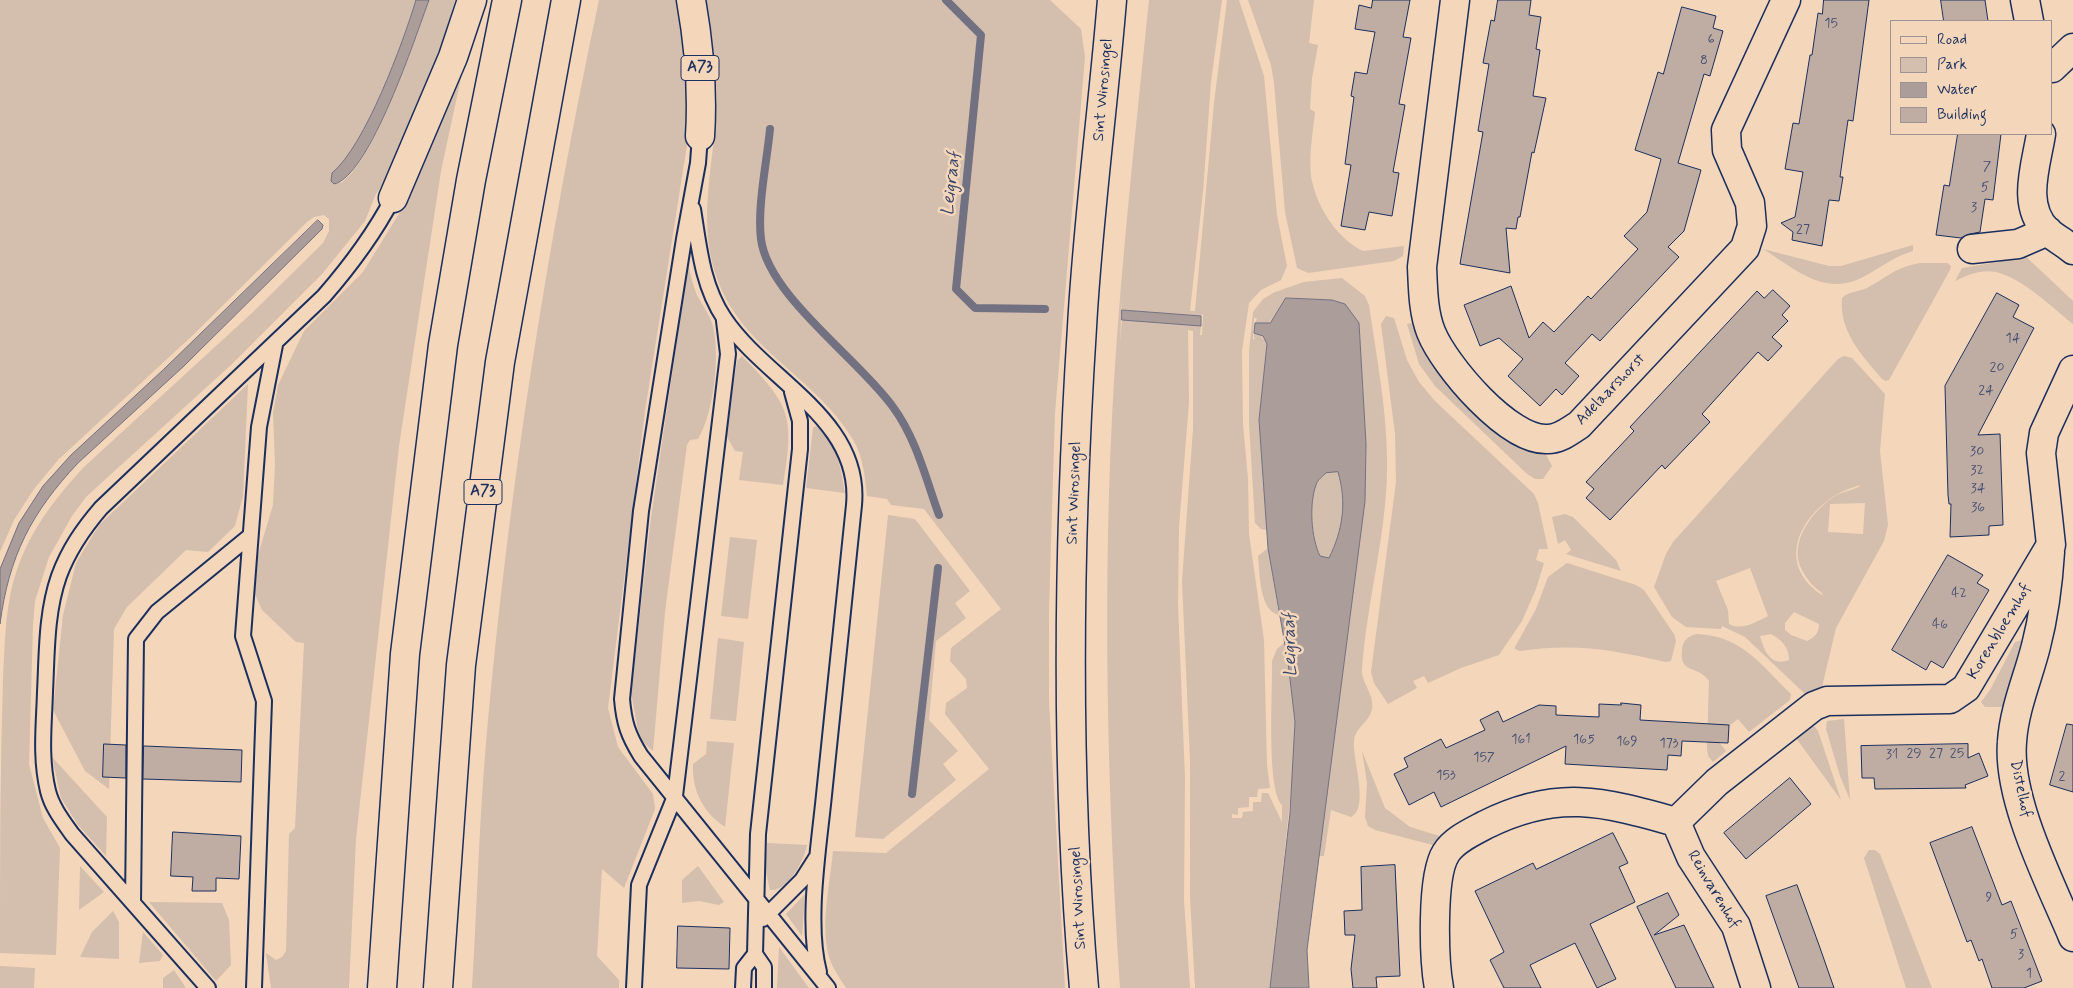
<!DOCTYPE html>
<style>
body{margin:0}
#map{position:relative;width:2073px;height:988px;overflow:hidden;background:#f4d6ba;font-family:Mynerve,sans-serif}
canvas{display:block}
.legend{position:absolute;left:1890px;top:20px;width:162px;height:115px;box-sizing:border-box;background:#f4d6ba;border:1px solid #9d9395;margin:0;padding:6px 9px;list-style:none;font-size:15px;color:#1b2f5e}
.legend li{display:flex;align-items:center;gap:10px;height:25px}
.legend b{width:25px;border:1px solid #9d9395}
</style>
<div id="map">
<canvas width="2073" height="988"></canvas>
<ul class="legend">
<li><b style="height:6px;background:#f4d6ba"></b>Road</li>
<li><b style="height:14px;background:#d4bead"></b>Park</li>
<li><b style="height:14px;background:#aa9d9a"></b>Water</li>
<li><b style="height:14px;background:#bfada4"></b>Building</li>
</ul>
</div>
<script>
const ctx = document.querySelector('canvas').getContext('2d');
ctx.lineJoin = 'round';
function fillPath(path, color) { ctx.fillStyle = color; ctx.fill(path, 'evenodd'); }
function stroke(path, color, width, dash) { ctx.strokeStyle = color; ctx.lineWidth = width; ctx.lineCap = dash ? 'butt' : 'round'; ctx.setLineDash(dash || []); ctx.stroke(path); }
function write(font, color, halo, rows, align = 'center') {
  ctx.font = font + ' Mynerve,sans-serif'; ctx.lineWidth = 5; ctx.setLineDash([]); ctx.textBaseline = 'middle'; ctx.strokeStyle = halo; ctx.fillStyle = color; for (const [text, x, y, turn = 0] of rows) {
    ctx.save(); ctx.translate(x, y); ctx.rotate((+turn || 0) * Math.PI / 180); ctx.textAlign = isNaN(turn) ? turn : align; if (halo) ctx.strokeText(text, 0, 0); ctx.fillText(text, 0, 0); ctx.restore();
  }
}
fillPath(new Path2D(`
 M0 0H416C403 43 365 146 332 173L341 183C375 160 414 41 429 0H455L434 71 401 153 375 196 365 221 322 274 232 364 86 497 72 516 49 557 35 601 33 625 29 764 43 818 60 848 56 955 0 953C0 862 0 771 3 680 5 641 5 601 19 564 33 527 57 496 84 467L253 312 323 243 329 231V219L324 215 314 217 307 222 194 334 58 460 34 489 14 520 0 552Z
 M599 0H679L690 101 687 145 645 411 608 708 618 747 653 794 655 809 624 888 602 869 597 956 619 980V988H472C477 906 479 824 486 743 508 493 547 245 599 0Z
 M704 0H1050L1081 29 1085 57 1055 413 1049 610V701L1065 988H846C839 977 831 966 828 953 821 921 830 884 833 851L886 853 989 769 945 714 946 703 967 688 966 679 950 661 951 648 1001 609 924 509 891 505 887 499 867 496C865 476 863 455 852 438 816 378 743 349 718 281 697 226 712 173 716 117 719 78 710 38 704 0Z
 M1149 0H1222L1211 82 1203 192 1190 311H1195L1214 103 1227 0H1239L1264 76 1277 215 1287 266 1281 280 1261 290 1249 303 1242 351 1243 424 1248 479 1249 534 1264 640 1267 765 1270 788 1258 789 1257 797H1249V807L1238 808V815L1232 814V818H1242L1243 812 1253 811V802H1261L1262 793H1268L1282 822V805C1266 789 1273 687 1272 661L1277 649 1285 642 1295 722 1294 764 1270 988H1195L1190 897V760L1182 581 1193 429V331L1188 330 1189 402 1179 527 1178 605 1185 778 1184 900 1190 988H1120C1107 786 1102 584 1114 381 1122 254 1136 127 1149 0ZM1122 297V310L1201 316 1203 314 1202 335H1200L1201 326 1122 320 1120 342Z
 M1248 0H1314L1309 43 1318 45 1312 78 1310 109 1315 112C1313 133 1307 164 1313 185 1319 210 1339 240 1363 251L1404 246 1403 256 1394 261 1308 273 1297 268 1285 212 1274 83 1271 65Z
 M464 64 441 171 399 446 356 839 349 988H271L266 953 276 960 282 957 286 951 289 834 295 828 304 643 296 642 262 610 254 592 255 565 273 505 275 464 273 413 278 385 304 331 363 272 405 204Z
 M1913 245V251C1891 257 1875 273 1854 281 1819 293 1791 266 1763 249L1829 266H1841Z
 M2020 251 2073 301V324C2052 307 2022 278 1996 272 1982 269 1967 275 1955 281L1962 268 1998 262Z
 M1920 263H1947L1951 266 1950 270 1889 380 1886 381 1882 379C1862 355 1839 332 1842 298 1849 291 1859 292 1867 288 1889 276 1894 268 1920 263Z
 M688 265C691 275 693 286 697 295 702 305 710 315 713 326 720 357 714 412 698 439L690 440 687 445 665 612 653 751 644 743 638 730 631 692 651 518Z
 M1342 278 1365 296 1369 305C1376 354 1386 405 1387 455 1389 527 1367 598 1362 669 1361 683 1375 695 1372 709 1370 722 1355 727 1354 741 1352 758 1370 808 1351 817L1331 810 1324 856H1319L1365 501 1366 444 1359 323 1345 304 1332 300 1287 298 1269 323H1255L1257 318H1254L1253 339H1256L1254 338V333H1259L1267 344 1259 420 1267 530 1261 529 1255 523 1249 423V352L1253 312 1263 299 1275 292 1304 282Z
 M1386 316 1394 318 1407 360 1419 382 1435 401 1534 494 1538 503 1548 549H1539L1536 560 1544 563 1536 589 1522 621 1499 655 1461 668 1428 683 1424 676 1413 681 1417 688 1388 704 1374 683 1371 672 1396 482 1395 434 1381 324Z
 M1419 322 1543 449 1552 466 1543 479H1535L1526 473 1435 386 1419 364 1407 324Z
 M742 356C790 405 795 416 783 485L739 480 743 452 735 451 726 435 737 361Z
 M1844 356 1852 358 1885 394 1880 451 1888 525 1884 541 1836 628 1822 687 1804 693 1745 637 1722 626 1721 629 1686 627 1672 617 1654 587 1666 554 1673 542 1838 359ZM1861 485C1856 490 1844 491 1837 495 1814 508 1787 543 1802 570 1807 580 1814 587 1823 594L1822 595C1766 558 1812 496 1861 485ZM1865 503 1863 534 1828 532 1830 504ZM1750 568 1768 616C1756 622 1742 631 1729 624L1728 610 1716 581ZM1794 612 1819 624C1819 633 1815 637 1807 641L1791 635 1785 630V623ZM1771 634C1782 640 1789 647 1789 660 1770 667 1764 650 1760 636Z
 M248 384 243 496 235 526 208 552 186 550 127 607 114 629 109 789 85 771 53 710 63 615 76 563 99 525Z
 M816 426C837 441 841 469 845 493L806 488 813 428Z
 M1338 472C1347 510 1343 523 1329 558L1320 556C1311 538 1309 504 1316 485 1317 480 1323 476 1326 473Z
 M1565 514 1573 517 1616 560 1621 571 1566 554 1571 550 1565 540 1558 544 1552 517Z
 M888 515 915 519 970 591 955 603 966 618 936 641 929 720 958 751 943 764 956 780 883 839 855 837Z
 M730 537 757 540 748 619 721 616Z
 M1268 548 1279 615C1259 611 1260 573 1258 556Z
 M1567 563 1636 585 1644 590 1674 634 1676 641 1671 661 1666 662C1611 650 1577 643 1520 651L1515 649V647L1536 609 1548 577Z
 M1697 634C1742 636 1760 664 1791 694L1790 700 1749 732 1738 719 1715 737 1726 751 1713 762 1708 756 1707 748 1709 681C1697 664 1679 675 1682 649 1683 640 1688 636 1697 634Z
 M718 638 744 642 736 721 710 719Z
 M2023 640 2029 642 2011 707H1985L1981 702 1990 690 2015 642Z
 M1844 719 1850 800 1840 776 1826 729 1827 721Z
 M1814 726 1818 731 1841 800 1796 738Z
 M707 741 734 743 725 827C703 812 692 791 693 764L706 754Z
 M1362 751 1385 808 1410 827 1440 836 1433 845 1375 830 1368 826 1365 817 1367 783Z
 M52 757 107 817 106 856 78 825 61 798Z
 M767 843 807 845C804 860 788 892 770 890L765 868Z
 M1869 850H1875L1880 854 1932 988H1906L1864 858Z
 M80 866 104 892 79 910Z
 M698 866 724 902 719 905 699 901 682 903V880Z
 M805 894 802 936 786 914Z
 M149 902 222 903 229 920 231 965 216 981Z
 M113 911 119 922V959L80 957 92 932Z
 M143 932 163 955 160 961 139 963Z
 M779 947 809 988H777Z
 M0 966 35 968 34 988H0Z
 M174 970 186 988H163V978Z`), '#d4bead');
const water = new Path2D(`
 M416 0H429C416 35 370 176 334 184L331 181 332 173C365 146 403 43 416 0Z
 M318 220 323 225 322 229 184 366 78 463C31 513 9 556 0 624V569L19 523 43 486 71 455 163 370Z
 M1286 298 1332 300 1345 304 1359 323 1366 444 1365 501 1307 950 1309 988H1270L1290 813 1295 722 1288 662 1268 548 1259 420 1267 344 1263 336 1254 333 1255 323H1270ZM1338 472C1347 503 1343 529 1329 558L1320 556C1311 538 1309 504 1316 485 1317 480 1323 476 1326 473Z
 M1122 310 1201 316V326L1122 320Z`);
fillPath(water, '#aa9d9a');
stroke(water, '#717182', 1);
stroke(new Path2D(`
 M946 0 981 35 956 289 975 308 1045 309
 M770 129C767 161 757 207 761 239 768 296 859 359 893 407 916 438 926 479 939 515
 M912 794 938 568`), '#717182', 8);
const building = new Path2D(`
 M1373 0H1410L1403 37 1411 38 1399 104 1405 105 1393 172 1399 173 1392 216 1369 212 1365 230 1341 226 1351 165 1345 164 1354 97 1351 96 1355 72 1367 74 1375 32 1355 29 1359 5 1371 8Z
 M1498 0H1531L1529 15 1541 17 1536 49 1540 50 1533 96 1546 98 1534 153 1532 152 1520 217H1518L1516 229 1506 228 1510 273 1460 264 1483 132 1478 131 1489 64 1483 63 1491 20 1494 21Z
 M1824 0H1869L1853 121 1848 120 1840 177H1843L1839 201 1829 200 1822 246 1792 240 1793 232 1781 223 1795 217 1803 172 1785 169 1793 123 1799 124 1810 55H1812L1818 13 1822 14Z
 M1941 0H1985L1988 21H1944Z
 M1682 7 1716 16 1713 28 1723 31 1710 76 1704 74 1678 163 1701 170 1684 231 1668 247 1679 257 1600 341 1592 334 1565 363 1579 376 1562 395 1556 389 1540 406 1508 376 1523 359 1499 338 1480 346 1464 305 1511 286 1529 338 1543 322 1554 332 1588 296 1591 299 1638 249 1624 236 1647 212 1661 159 1635 150 1658 72 1663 74Z
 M1958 134H2001L1993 200 1985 199 1980 232 1970 234 1961 238 1936 235 1944 185 1949 186Z
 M1773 290 1790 306 1782 315 1788 321 1772 337 1782 346 1768 361 1758 352 1702 414 1710 422 1665 469 1662 465 1610 520 1586 498 1594 489 1586 482 1634 431 1630 427 1757 291 1764 298Z
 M1997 293 2019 305 2013 317 2034 328 1978 435 2000 434 2003 525 1989 526V535L1950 537 1951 504H1949L1948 495 1945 386Z
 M1948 555 1983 575 1977 583 1989 590 1943 668 1931 661 1926 670 1892 650Z
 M1621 703 1641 705 1640 720 1729 725 1728 743 1682 741 1681 756 1668 755 1667 770 1565 764 1566 746 1441 807 1434 792 1409 805 1394 774 1408 767 1404 758 1441 739 1446 748 1485 730 1480 720 1498 711 1503 722 1539 705 1556 706V715L1599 717V704L1621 705Z
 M2067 724 2073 725V792L2050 785Z
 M104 744 126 745V778L103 777Z
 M1968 744V758L1979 753 1988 776 1965 785 1966 788 1875 789 1874 778H1862L1861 746Z
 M144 746 242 750 241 782 143 779Z
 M1790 778 1811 804 1746 859 1724 833Z
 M1972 827 2002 905 2011 901 2042 981 2024 988H1992L1982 959 1979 961 1971 940 1967 942 1930 843Z
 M173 832 241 836 239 879 216 878V891H192L193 877 171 876Z
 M1613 833 1628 863 1619 867 1635 902 1590 924 1616 979 1597 988 1575 943 1530 965 1541 988H1504L1490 960 1504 952 1475 891 1533 863 1536 869Z
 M1395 865 1400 976 1376 977 1377 988H1353L1351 969 1355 935H1345L1344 911 1362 910 1361 867Z
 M1797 885 1819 945 1834 988H1799L1766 896Z
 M1668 893 1679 915 1654 935 1684 925 1714 988H1676L1656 946 1637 907Z
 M678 926 730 928 729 969 677 968Z`);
fillPath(building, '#bfada4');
stroke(building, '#1b2f5e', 1);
const service = new Path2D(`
 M700 136 698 163 684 239 641 511 622 699C624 723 628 735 641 756L828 988
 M693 209C699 246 702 285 724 318 766 381 862 419 854 505 844 601 834 698 824 795 819 846 806 923 819 972
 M133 903 136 639 157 612 250 536
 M763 919 802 880 816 858
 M755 954 764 967V988
 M208 988 72 834C62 820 52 807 48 791 40 758 44 725 45 692 47 653 46 613 59 576 69 549 83 529 101 508L324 296C351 265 374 234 393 198
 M254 988 264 701 243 636 259 427 275 345
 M634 988 639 885 675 796 728 354 724 321
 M743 988 744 968 755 954 758 834 800 449V421L792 392`);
const minor = new Path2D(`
 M1455 0 1422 267C1423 288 1423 312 1431 332 1444 365 1509 442 1548 439 1560 439 1569 431 1579 425L1745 248 1752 226 1750 203 1727 150 1726 130 1786 0
 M2025 0 2029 21
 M2052 68 2073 48
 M2041 134C2036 166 2021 205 2047 231 2055 238 2065 243 2073 250
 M1972 249 2018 244 2048 231
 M2050 552C2048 584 2044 615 2036 646 2028 678 2014 709 2012 742 2007 800 2051 884 2073 937
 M1676 822 1717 782 1814 706 1827 701 1950 699 1966 688 2051 545 2041 453 2044 433 2073 370
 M1676 822 1691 857 1736 926 1756 988
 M1439 988C1434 961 1431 876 1446 853 1454 840 1472 832 1485 825 1557 789 1602 801 1676 822`);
const secondary = new Path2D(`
 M1084 988C1065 769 1068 546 1082 327 1088 218 1103 109 1112 0`);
const motorway = new Path2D(`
 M691 0C699 45 703 90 700 136
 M393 198 453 57 472 0
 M382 988 405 654 443 345 471 180 507 0
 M438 988 461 665 500 362 566 0`);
stroke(service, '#1b2f5e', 18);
stroke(minor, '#1b2f5e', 31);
stroke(secondary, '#1b2f5e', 31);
stroke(motorway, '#1b2f5e', 31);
stroke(service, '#f4d6ba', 14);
stroke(minor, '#f4d6ba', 28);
stroke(secondary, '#f4d6ba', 28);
stroke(motorway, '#f4d6ba', 28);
write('14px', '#444e70', null, [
 ["15",1831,24],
 ["6",1711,40],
 ["8",1704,61],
 ["7",1987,167],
 ["5",1985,188],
 ["3",1974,208],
 ["27",1803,230],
 ["14",2013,339],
 ["20",1997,368],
 ["24",1986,391],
 ["30",1977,452],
 ["32",1977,471],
 ["34",1978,489],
 ["36",1978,508],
 ["42",1959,594],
 ["46",1940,625],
 ["161",1521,740],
 ["165",1584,740],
 ["169",1627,742],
 ["173",1669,744],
 ["29",1914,754],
 ["27",1936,754],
 ["25",1957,754],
 ["31",1892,755],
 ["157",1484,758],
 ["153",1446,776],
 ["2",2062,777],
 ["9",1989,898],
 ["5",2014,935],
 ["3",2021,955],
 ["1",2029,974]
]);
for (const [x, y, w] of [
 [700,68,38],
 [483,492,38]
]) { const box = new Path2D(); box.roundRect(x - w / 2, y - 12.5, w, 25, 4); ctx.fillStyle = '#f4d6ba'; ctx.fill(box); stroke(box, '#1b2f5e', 1); }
write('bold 15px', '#1b2f5e', null, [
 ["A73",700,68],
 ["A73",483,492]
]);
write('16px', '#1b2f5e', '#f4d6ba', [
 ["Sint Wirosingel",1104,90,-85],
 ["Adelaarshorst",1611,390,-46],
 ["Sint Wirosingel",1075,493,-88],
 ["Korenbloemhof",2000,632,-59],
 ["Distelhof",2020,789,78],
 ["Reinvarenhof",1713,890,59],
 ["Sint Wirosingel",1079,898,-93]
]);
write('italic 18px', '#38456a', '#f4d6ba', [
 ["Leigraaf",952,184,-84],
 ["Leigraaf",1291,645,-92]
]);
</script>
